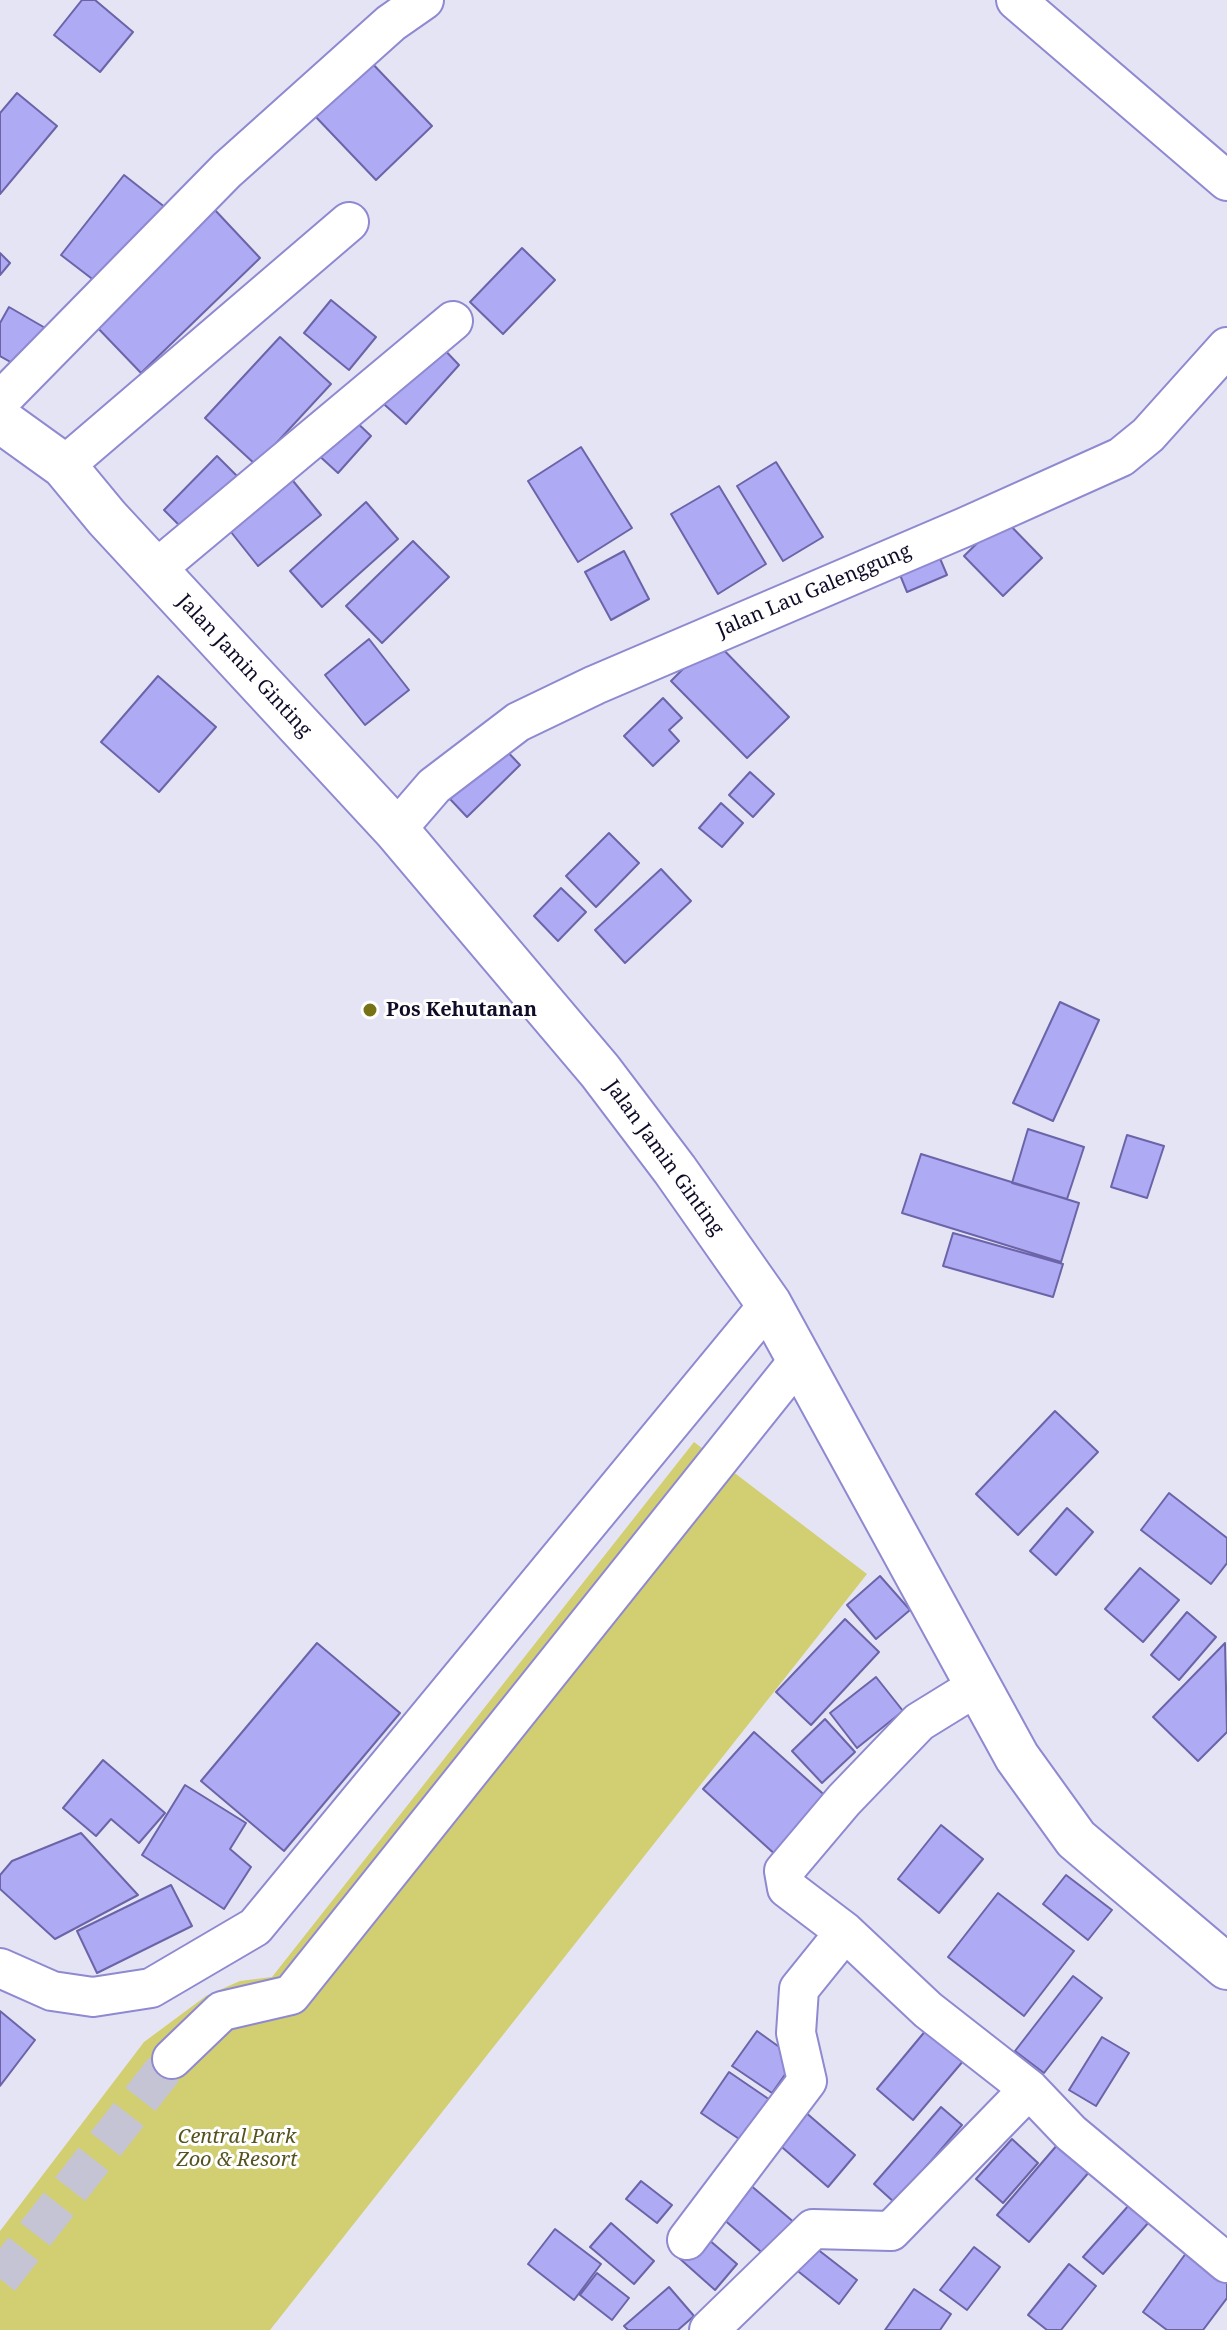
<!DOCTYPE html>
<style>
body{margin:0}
canvas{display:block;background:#e4e4f4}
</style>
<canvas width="1227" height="2330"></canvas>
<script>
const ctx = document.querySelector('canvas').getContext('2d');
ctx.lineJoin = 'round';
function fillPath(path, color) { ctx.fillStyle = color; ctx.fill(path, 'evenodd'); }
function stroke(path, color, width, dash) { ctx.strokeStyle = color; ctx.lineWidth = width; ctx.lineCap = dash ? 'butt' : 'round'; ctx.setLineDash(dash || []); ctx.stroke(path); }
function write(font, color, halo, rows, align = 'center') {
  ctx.font = font + ' "Noto Serif",serif'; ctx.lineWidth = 6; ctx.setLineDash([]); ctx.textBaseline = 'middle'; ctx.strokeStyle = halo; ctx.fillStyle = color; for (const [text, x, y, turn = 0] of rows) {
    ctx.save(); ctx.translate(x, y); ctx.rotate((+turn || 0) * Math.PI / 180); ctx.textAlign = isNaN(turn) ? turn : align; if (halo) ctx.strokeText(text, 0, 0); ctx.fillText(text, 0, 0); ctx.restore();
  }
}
fillPath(new Path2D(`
 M694 1442 867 1574 270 2330H0V2231L144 2042 206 1996 240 1981 272 1977Z`), '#d2cf72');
const building = new Path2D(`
 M82 0H95L133 32 100 72 54 35Z
 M368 59 432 126 376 180 314 115Z
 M17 93 57 126 0 194V113Z
 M124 175 166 208 104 288 61 255Z
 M214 209 260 258 141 373 94 324Z
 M522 248 555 280 503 334 470 302Z
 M0 253 10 263 0 275Z
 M331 300 376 337 349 370 304 333Z
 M9 307 47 329 23 369 0 356V323Z
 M280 337 331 384 256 465 205 418Z
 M438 343 459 365 406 424 376 397Z
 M351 417 371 436 338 473 315 452Z
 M581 447 632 528 578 562 528 481Z
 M217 456 242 481 189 535 164 510Z
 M776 462 823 537 783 561 737 486Z
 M289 476 321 515 258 566 227 527Z
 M719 486 766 564 718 594 671 514Z
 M366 502 398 539 322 607 290 571Z
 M1003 518 1042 558 1003 596 964 556Z
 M413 541 449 577 382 643 346 606Z
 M936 549 947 575 907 592 896 565Z
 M624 551 649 599 611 620 585 572Z
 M369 639 409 690 365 725 325 675Z
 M713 639 789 717 747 758 671 681Z
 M158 676 216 727 159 792 101 742Z
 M663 698 682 718 669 730 679 741 653 766 624 736Z
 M503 747 520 765 467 817 450 799Z
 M750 772 774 794 753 817 729 795Z
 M721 803 743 823 722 847 699 828Z
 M609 833 639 863 596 907 566 876Z
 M661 869 691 901 625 963 595 930Z
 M561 888 586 912 558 941 534 916Z
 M1060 1002 1099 1020 1053 1121 1013 1103Z
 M1028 1129 1084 1147 1067 1199 1012 1183Z
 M1127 1135 1164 1146 1147 1198 1111 1187Z
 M921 1154 1079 1203 1061 1262 902 1213Z
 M953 1233 1063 1264 1053 1297 943 1266Z
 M1055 1411 1098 1452 1018 1535 976 1494Z
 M1169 1493 1227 1538V1563L1211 1584 1141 1530Z
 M1067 1508 1093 1532 1056 1575 1030 1551Z
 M1140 1568 1179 1600 1143 1642 1105 1609Z
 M880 1576 910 1610 876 1639 847 1605Z
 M1187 1612 1216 1637 1179 1680 1151 1655Z
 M845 1619 879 1652 811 1725 776 1692Z
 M317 1643 400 1713 284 1851 201 1781Z
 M1225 1643 1227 1732 1198 1761 1153 1717Z
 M876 1677 903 1711 857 1748 830 1713Z
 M825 1719 855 1752 822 1783 792 1751Z
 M754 1732 830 1800 778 1857 703 1789Z
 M103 1760 165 1813 139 1843 111 1819 96 1836 63 1808Z
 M185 1785 246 1823 230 1849 251 1867 224 1909 142 1855Z
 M941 1825 983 1859 939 1913 898 1879Z
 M81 1833 138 1895 55 1939 0 1889V1875L12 1861Z
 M1066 1875 1112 1910 1088 1940 1043 1904Z
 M171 1885 192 1926 97 1973 77 1931Z
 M998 1893 1074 1951 1024 2016 948 1957Z
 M1073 1976 1102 1998 1044 2073 1015 2051Z
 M0 2011 35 2040 0 2086Z
 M927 2029 964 2060 913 2120 877 2089Z
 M757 2031 796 2059 772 2093 732 2066Z
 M1102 2037 1129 2053 1096 2106 1069 2090Z
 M729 2072 773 2102 745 2143 701 2113Z
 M941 2107 962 2125 895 2203 874 2184Z
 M804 2111 855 2155 828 2187 776 2142Z
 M1064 2137 1096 2164 1029 2242 997 2215Z
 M1012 2139 1038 2163 1003 2203 976 2179Z
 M742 2178 796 2224 767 2257 714 2211Z
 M641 2181 672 2205 657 2223 626 2199Z
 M1137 2196 1157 2213 1103 2274 1083 2257Z
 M611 2223 654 2261 634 2284 590 2247Z
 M555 2229 601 2264 574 2300 528 2264Z
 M701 2233 737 2264 715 2290 679 2258Z
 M812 2245 857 2280 839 2304 794 2268Z
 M1192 2245 1227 2271V2298L1203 2330H1167L1143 2312Z
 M974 2247 1000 2267 967 2310 940 2290Z
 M1069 2264 1096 2286 1061 2330H1047L1028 2315Z
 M597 2273 629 2298 612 2320 580 2295Z
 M669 2287 694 2316 678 2330H628L624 2326Z
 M914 2289 951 2314 940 2330H885Z`);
fillPath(building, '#afaaf4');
stroke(building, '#6b64a8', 2);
stroke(new Path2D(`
 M0 2279 172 2059`), '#c4c4d5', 38, [38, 19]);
const minor = new Path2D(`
 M1016 0 1227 181
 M0 401 227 170 391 23 424 0
 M64 466 349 222
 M155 570 453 321
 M396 830 434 786 518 722 595 685 965 527 1121 457 1148 435 1227 347
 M979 1685 919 1722 844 1800 784 1871 787 1888 845 1932 928 2010 1029 2089 1071 2133 1227 2263
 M0 1968 52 1991 93 1997 151 1988 255 1927 769 1304
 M172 2059 222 2011 291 1995 798 1361
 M687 2240 807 2081 796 2033 799 1989 845 1932
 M709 2330 813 2229 891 2231 1029 2089`);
const highway = new Path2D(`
 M0 420 64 466 107 518 396 830 600 1071 675 1170 769 1304 1017 1757 1076 1839 1227 1967`);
stroke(minor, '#8f89d1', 42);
stroke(highway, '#8f89d1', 48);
stroke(minor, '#fff', 38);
stroke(highway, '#fff', 44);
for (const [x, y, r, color] of [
 [370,1010,8,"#767215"]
]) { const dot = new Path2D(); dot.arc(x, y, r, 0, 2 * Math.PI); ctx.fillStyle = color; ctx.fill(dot); stroke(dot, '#fff', 3); }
write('20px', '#100c27', '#fff', [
 ["Jalan Lau Galenggung",814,591,-23],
 ["Jalan Jamin Ginting",244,666,47],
 ["Jalan Jamin Ginting",664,1158,54]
]);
write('bold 20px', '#100c27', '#fff', [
 ["Pos Kehutanan",386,1010]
], 'left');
write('italic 20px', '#55521e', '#fff', [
 ["Central Park",237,2137],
 ["Zoo & Resort",237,2160]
]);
</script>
